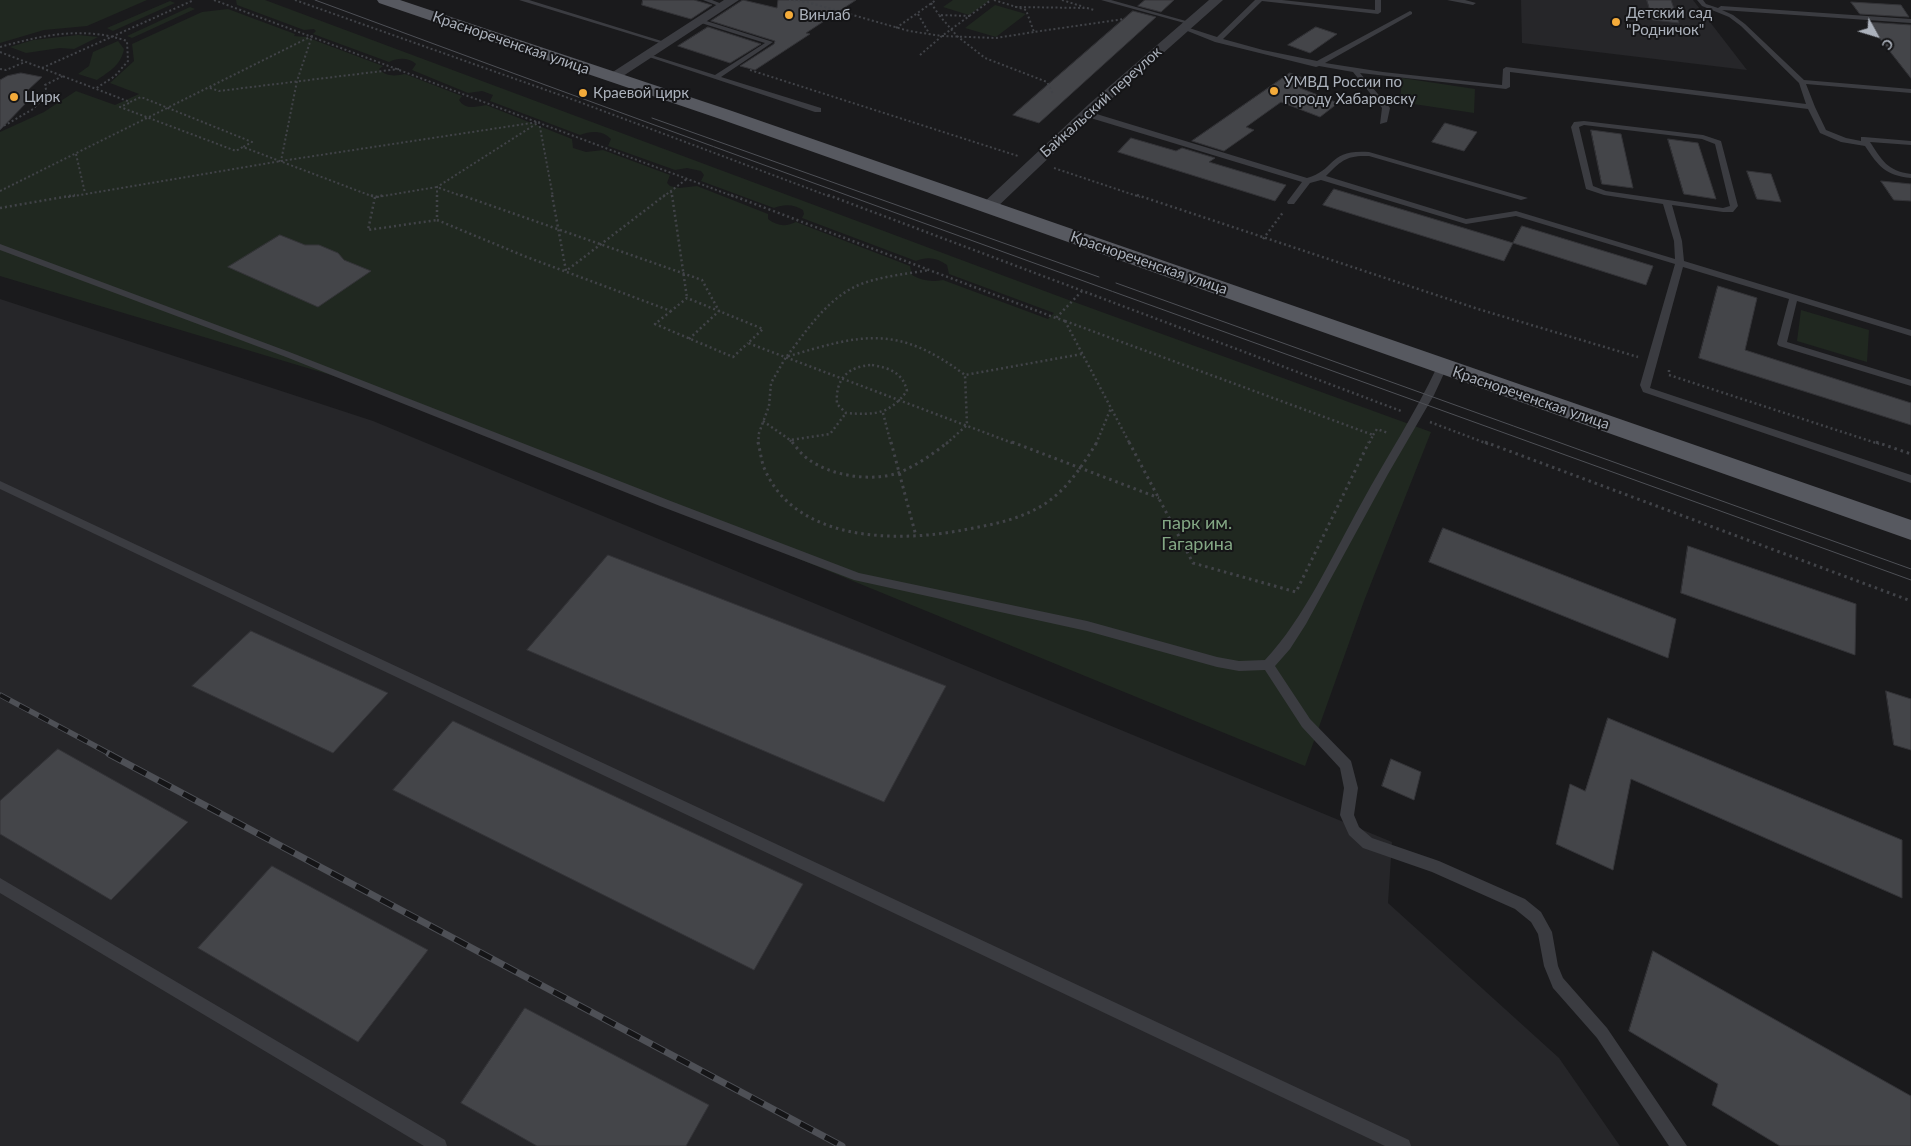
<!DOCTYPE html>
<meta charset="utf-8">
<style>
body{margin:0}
#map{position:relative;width:1911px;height:1146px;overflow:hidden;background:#1a1a1c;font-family:Lato,sans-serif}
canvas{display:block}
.north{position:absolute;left:1851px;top:10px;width:50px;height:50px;-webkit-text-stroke:4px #151517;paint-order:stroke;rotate:129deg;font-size:14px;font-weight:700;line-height:20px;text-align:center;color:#acb2bc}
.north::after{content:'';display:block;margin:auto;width:18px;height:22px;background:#acb2bc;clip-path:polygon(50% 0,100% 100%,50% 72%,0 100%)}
</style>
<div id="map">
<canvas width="1911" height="1146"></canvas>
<div class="north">С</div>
</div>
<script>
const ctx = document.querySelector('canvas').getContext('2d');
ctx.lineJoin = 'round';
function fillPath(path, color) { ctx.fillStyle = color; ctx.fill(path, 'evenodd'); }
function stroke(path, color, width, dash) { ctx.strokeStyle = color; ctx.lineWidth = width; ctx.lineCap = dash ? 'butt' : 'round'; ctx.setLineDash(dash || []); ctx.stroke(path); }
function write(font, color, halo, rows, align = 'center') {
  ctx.font = font + ' Lato,sans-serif'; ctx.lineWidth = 4; ctx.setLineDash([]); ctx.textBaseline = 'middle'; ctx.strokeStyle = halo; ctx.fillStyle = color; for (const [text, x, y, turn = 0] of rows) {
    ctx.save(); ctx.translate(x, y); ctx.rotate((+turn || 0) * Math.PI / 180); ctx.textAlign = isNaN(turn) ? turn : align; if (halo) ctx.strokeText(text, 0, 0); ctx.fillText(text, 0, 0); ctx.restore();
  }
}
fillPath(new Path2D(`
 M1521 0H1693L1747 70 1522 43Z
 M0 299 373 421 1392 842 1388 903 1559 1058 1620 1146H0Z`), '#262629');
fillPath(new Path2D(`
 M0 0H147L87 26 44 30 0 43Z
 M236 0H265L1066 299 1431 432 1364 601 1305 766 401 396 0 276V132L44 112 76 91 115 105 139 94 110 83 134 61 132 44 202 12 228 9 295 34 294 36 306 37 383 66 379 69C386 77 396 76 405 74L462 96 459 100C465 110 476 107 486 105L572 139 573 148 586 152 603 150 670 175 667 183 670 186 679 188 697 186 768 214V219C777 226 786 227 796 222L910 266 912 275C922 281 932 282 943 280L1048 319 1054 313 949 274 947 265C938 258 927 256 916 261L802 218 804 214 803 210C794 204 784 204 774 208L701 181 704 175 701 171 687 168 675 170 608 146 611 139C602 130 591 131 580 135L490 101 493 95 482 91 468 93 412 70 416 64C408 57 398 58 389 62L313 34 316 31 314 29 304 30 237 5Z
 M953 0H990L969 15 943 7Z
 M170 1 175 3 113 31 107 28Z
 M995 5 1026 14 996 37 965 28Z
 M190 7 195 9 132 38 127 36Z
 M78 35 98 37 74 49 60 48 26 53 10 47 33 40Z
 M118 41 124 49C121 65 110 71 97 80L78 74 89 66 93 52Z
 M1402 78 1475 89 1474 113 1400 102Z
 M1801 310 1869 330 1867 362 1797 341Z`), '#202820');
const building = new Path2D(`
 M643 0H694L712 5 691 19 642 5Z
 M743 0 777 8 778 0H856L806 33 810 34 755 70 740 66 774 44 775 41 711 21Z
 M1145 0H1174L1161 12 1138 6Z
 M1647 0H1671L1679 23 1653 20Z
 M1851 2 1901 5 1909 17 1860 14Z
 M1133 11 1156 17 1039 123 1013 115Z
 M1867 22 1911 25V78Z
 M708 27 761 44 730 63 678 46Z
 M1316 27 1337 34 1310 53 1288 45Z
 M21 73 42 77 28 90 27 102 0 130V80L7 76Z
 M1290 73 1311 81 1300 88 1338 103 1320 117 1281 102 1246 127 1254 130 1224 151 1192 141Z
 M1445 123 1477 132 1464 151 1432 142Z
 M1591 130 1621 134 1633 188 1602 184Z
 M1131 138 1176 151 1182 148 1215 158 1209 162 1286 185 1275 201 1118 152Z
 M1668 139 1698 143 1716 199 1684 194Z
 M1747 171 1771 174 1781 202 1757 199Z
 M1881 181 1911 184V201L1894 200Z
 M1334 189 1477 232 1513 243 1504 261 1323 205Z
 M1522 226 1653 266 1646 285 1513 243Z
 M280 235 305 245H319L338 253 344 260 371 271 318 307 228 267Z
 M1718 286 1757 298 1745 350 1911 403V425L1699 358Z
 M1443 528 1676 619 1668 658 1429 562Z
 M1688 546 1856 604 1855 655 1681 593Z
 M608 555 946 686 884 802 527 650Z
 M251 631 388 693 333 753 192 686Z
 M1886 691 1911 699V750L1894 745Z
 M1608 718 1902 840V898L1631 779 1613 870 1556 844 1570 784 1585 791Z
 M453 721 803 884 754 970 393 790Z
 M58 749 188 822 111 900 0 834V801Z
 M1391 759 1421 772 1414 800 1382 786Z
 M272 866 428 950 358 1042 198 948Z
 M1653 951 1911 1096V1146H1780L1712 1105 1718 1084 1629 1031Z
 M525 1008 709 1105 686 1146H537L461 1103Z`);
fillPath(building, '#444549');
stroke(building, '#343438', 1);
stroke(new Path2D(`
 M214 0 735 197
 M295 0 574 100 831 197
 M789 0 807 2 909 31 942 36 996 38 1034 32
 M994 0 1026 10 1034 32 1124 19
 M1062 0 1084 7
 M931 3 939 15
 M1015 7 1087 8 1094 10
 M918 14 930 35
 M970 16 939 15 957 36 985 58 1047 82 1053 94
 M896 28 936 0
 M0 47C43 35 84 26 127 41L128 61 115 76 95 89
 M0 52 130 102 141 97 252 142 243 147 374 197
 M920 55 942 36 991 0
 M42 68 194 0
 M0 69 6 70 25 62
 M750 70 1018 156
 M210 88 219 91 399 69
 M129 103 120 107 236 151 243 147
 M0 128 33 109 47 94 45 85 63 76
 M76 154 85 193
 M1054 168 1140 197
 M0 191 312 36 297 81 281 161
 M671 191 672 197
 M68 197 281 161 538 122
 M377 197 437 187 464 197
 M437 197V187L539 122 553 197
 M663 197 688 178`), '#414348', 2, [2, 2.5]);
stroke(new Path2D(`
 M371 195 375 197 385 195
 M437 195V220L524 256 671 311 687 298 763 329 748 343 1015 444
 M461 195 702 280 719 311 689 339
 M552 195 566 271 665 195
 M672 195 687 298
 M731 195 1056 318
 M828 195 1401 411
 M1137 195 1478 309 1638 357
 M375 197 368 230 437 220
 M0 208 75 195
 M1263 239 1284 211
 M671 311 655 324 733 357 748 343
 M1065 321 1373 435 1369 444
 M1065 321 1130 444
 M1065 321 1056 318 1082 291
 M787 356C808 329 828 297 861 284 883 276 906 274 929 270
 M872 365C890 368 903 373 907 391 889 415 874 415 846 413L837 404C835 379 848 366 872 365Z
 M1669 370V375L1879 444
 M883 413 891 444
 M763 421 790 440 830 434 846 413
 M1430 422 1488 444
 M1373 435 1377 429 1388 433
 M790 440 793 444
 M758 444 759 433 769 406 771 383 786 357C862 334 897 324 965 375
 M946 444 967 425 965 375 1082 354
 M1096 444 1111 408`), '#414348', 2.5, [2, 3]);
stroke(new Path2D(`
 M758 442C760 450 761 458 763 465 792 542 896 543 963 530 990 525 1019 520 1043 505 1066 491 1083 465 1097 442
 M792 442C797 448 802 455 808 459 831 476 871 482 898 473 916 466 933 454 948 442
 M891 442 916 536
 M1012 442 1159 498
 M1129 442 1193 563 1296 592 1369 442
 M1485 442 1911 601
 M1876 442 1911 454`), '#414348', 3, [2.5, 4]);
fillPath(new Path2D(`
 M519 0H529L668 43 663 44Z
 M703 0H712L727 6 724 8Z
 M1101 0H1111L1193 23 1188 24Z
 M1255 0H1282L1375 10V0H1381V12L1378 14 1262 1 1223 39 1263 50 1317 61 1410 11 1412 12V14L1325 63 1383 72 1502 85 1503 69 1506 67 1806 104 1799 83 1741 26 1729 17 1702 6 1697 0H1703L1706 4 1718 8 1721 6 1911 19V23L1722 10 1733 15 1745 24 1804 80 1911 89V93L1806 84 1815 107 1826 130 1846 138 1861 141V137H1864L1911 141V145L1870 142C1882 160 1887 171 1911 174V178C1885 175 1879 167 1865 146L1841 142 1820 133 1808 109 1510 72V87L1506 89 1360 73 1390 108 1387 122 1380 124 1382 108 1353 72 1319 66 1316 67 1215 42 1180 28 1183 26 1217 37Z
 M1447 0H1465L1476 3 1473 5Z
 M700 19 773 42 721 77 821 108V112H815L643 55 648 54 715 75 765 43 698 22V20Z
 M1084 112H1090L1307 178C1336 170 1328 149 1369 152L1528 198 1521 200 1369 156C1346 155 1341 161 1326 176L1466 219 1516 211 1675 259 1674 241 1663 204 1604 195 1586 189 1571 127 1574 122 1584 121 1703 135 1721 141 1738 206 1733 212H1723L1672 205 1682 241 1684 261 1911 330V336L1797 301 1787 342 1911 380V386L1779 346 1777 344 1789 299 1683 267 1650 388 1911 475V483L1643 392 1640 385 1675 264 1516 216 1466 224 1321 180 1310 183 1294 204H1288L1287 202 1302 182 1084 116ZM1584 125 1702 139 1715 144 1730 206 1723 208 1606 191 1593 186 1579 127Z
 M0 244 292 353 668 500 859 573 1087 621 1217 657 1239 661 1265 660C1304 619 1333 554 1361 504 1386 458 1415 414 1437 367L1439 365H1445L1447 367 1434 395 1388 474 1306 624 1290 649 1275 666 1310 719 1351 761 1358 788 1354 815 1359 827 1372 838 1439 861 1525 899 1541 912 1552 932 1558 966 1563 978 1607 1028 1687 1146H1669L1597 1038 1553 988 1544 966 1538 934 1531 922 1515 909 1432 872 1363 848 1349 835 1340 815 1344 788 1340 768 1302 727 1265 670 1239 671 1217 667 1087 631 854 580 660 506 286 357 0 250Z
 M0 481 1409 1140 1411 1146H1385L0 489Z
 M0 878 445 1140 447 1146H424L0 893Z`), '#3b3c41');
fillPath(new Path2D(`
 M724 0H739L617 80H607L605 77Z
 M1209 0H1223L1099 110 994 210H982L980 207 982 204 1089 104Z`), '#3b3c41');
fillPath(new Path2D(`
 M377 0H400L732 111 1911 520V540L720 119 379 3Z`), '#575960');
stroke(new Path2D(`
 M315 0C846 197 1379 387 1911 580
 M652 118 1099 277
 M1116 283 1911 569`), '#4e5056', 1);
const railFar1 = new Path2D(`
 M0 695 112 755`);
const rail = new Path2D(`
 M109 754 842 1146`);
stroke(railFar1, '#4e5056', 5.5);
stroke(rail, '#4e5056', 7);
stroke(railFar1, '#151517', 4, [11]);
stroke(rail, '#151517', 5, [14]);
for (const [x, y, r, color] of [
 [789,15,5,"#f4ab3a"],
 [1616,22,5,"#f4ab3a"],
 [1274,91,5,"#f4ab3a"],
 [583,93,5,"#f4ab3a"],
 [14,97,5,"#f4ab3a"]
]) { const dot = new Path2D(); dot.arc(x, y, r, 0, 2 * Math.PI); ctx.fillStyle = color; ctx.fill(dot); stroke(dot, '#151517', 2); }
write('15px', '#acb2bc', '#151517', [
 ["Детский сад",1626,13],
 ["\"Родничок\"",1626,30],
 ["Винлаб",799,15],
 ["УМВД России по",1284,82],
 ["городу Хабаровску",1284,99],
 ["Краевой цирк",593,93],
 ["Цирк",24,97]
], 'left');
write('15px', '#acb2bc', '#151517', [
 ["Краснореченская улица",511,43,19],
 ["Байкальский переулок",1101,102,-42],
 ["Краснореченская улица",1149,263,19],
 ["Краснореченская улица",1531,398,19]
]);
write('18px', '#83a784', '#151517', [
 ["парк им.",1197,523],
 ["Гагарина",1197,544]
]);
</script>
